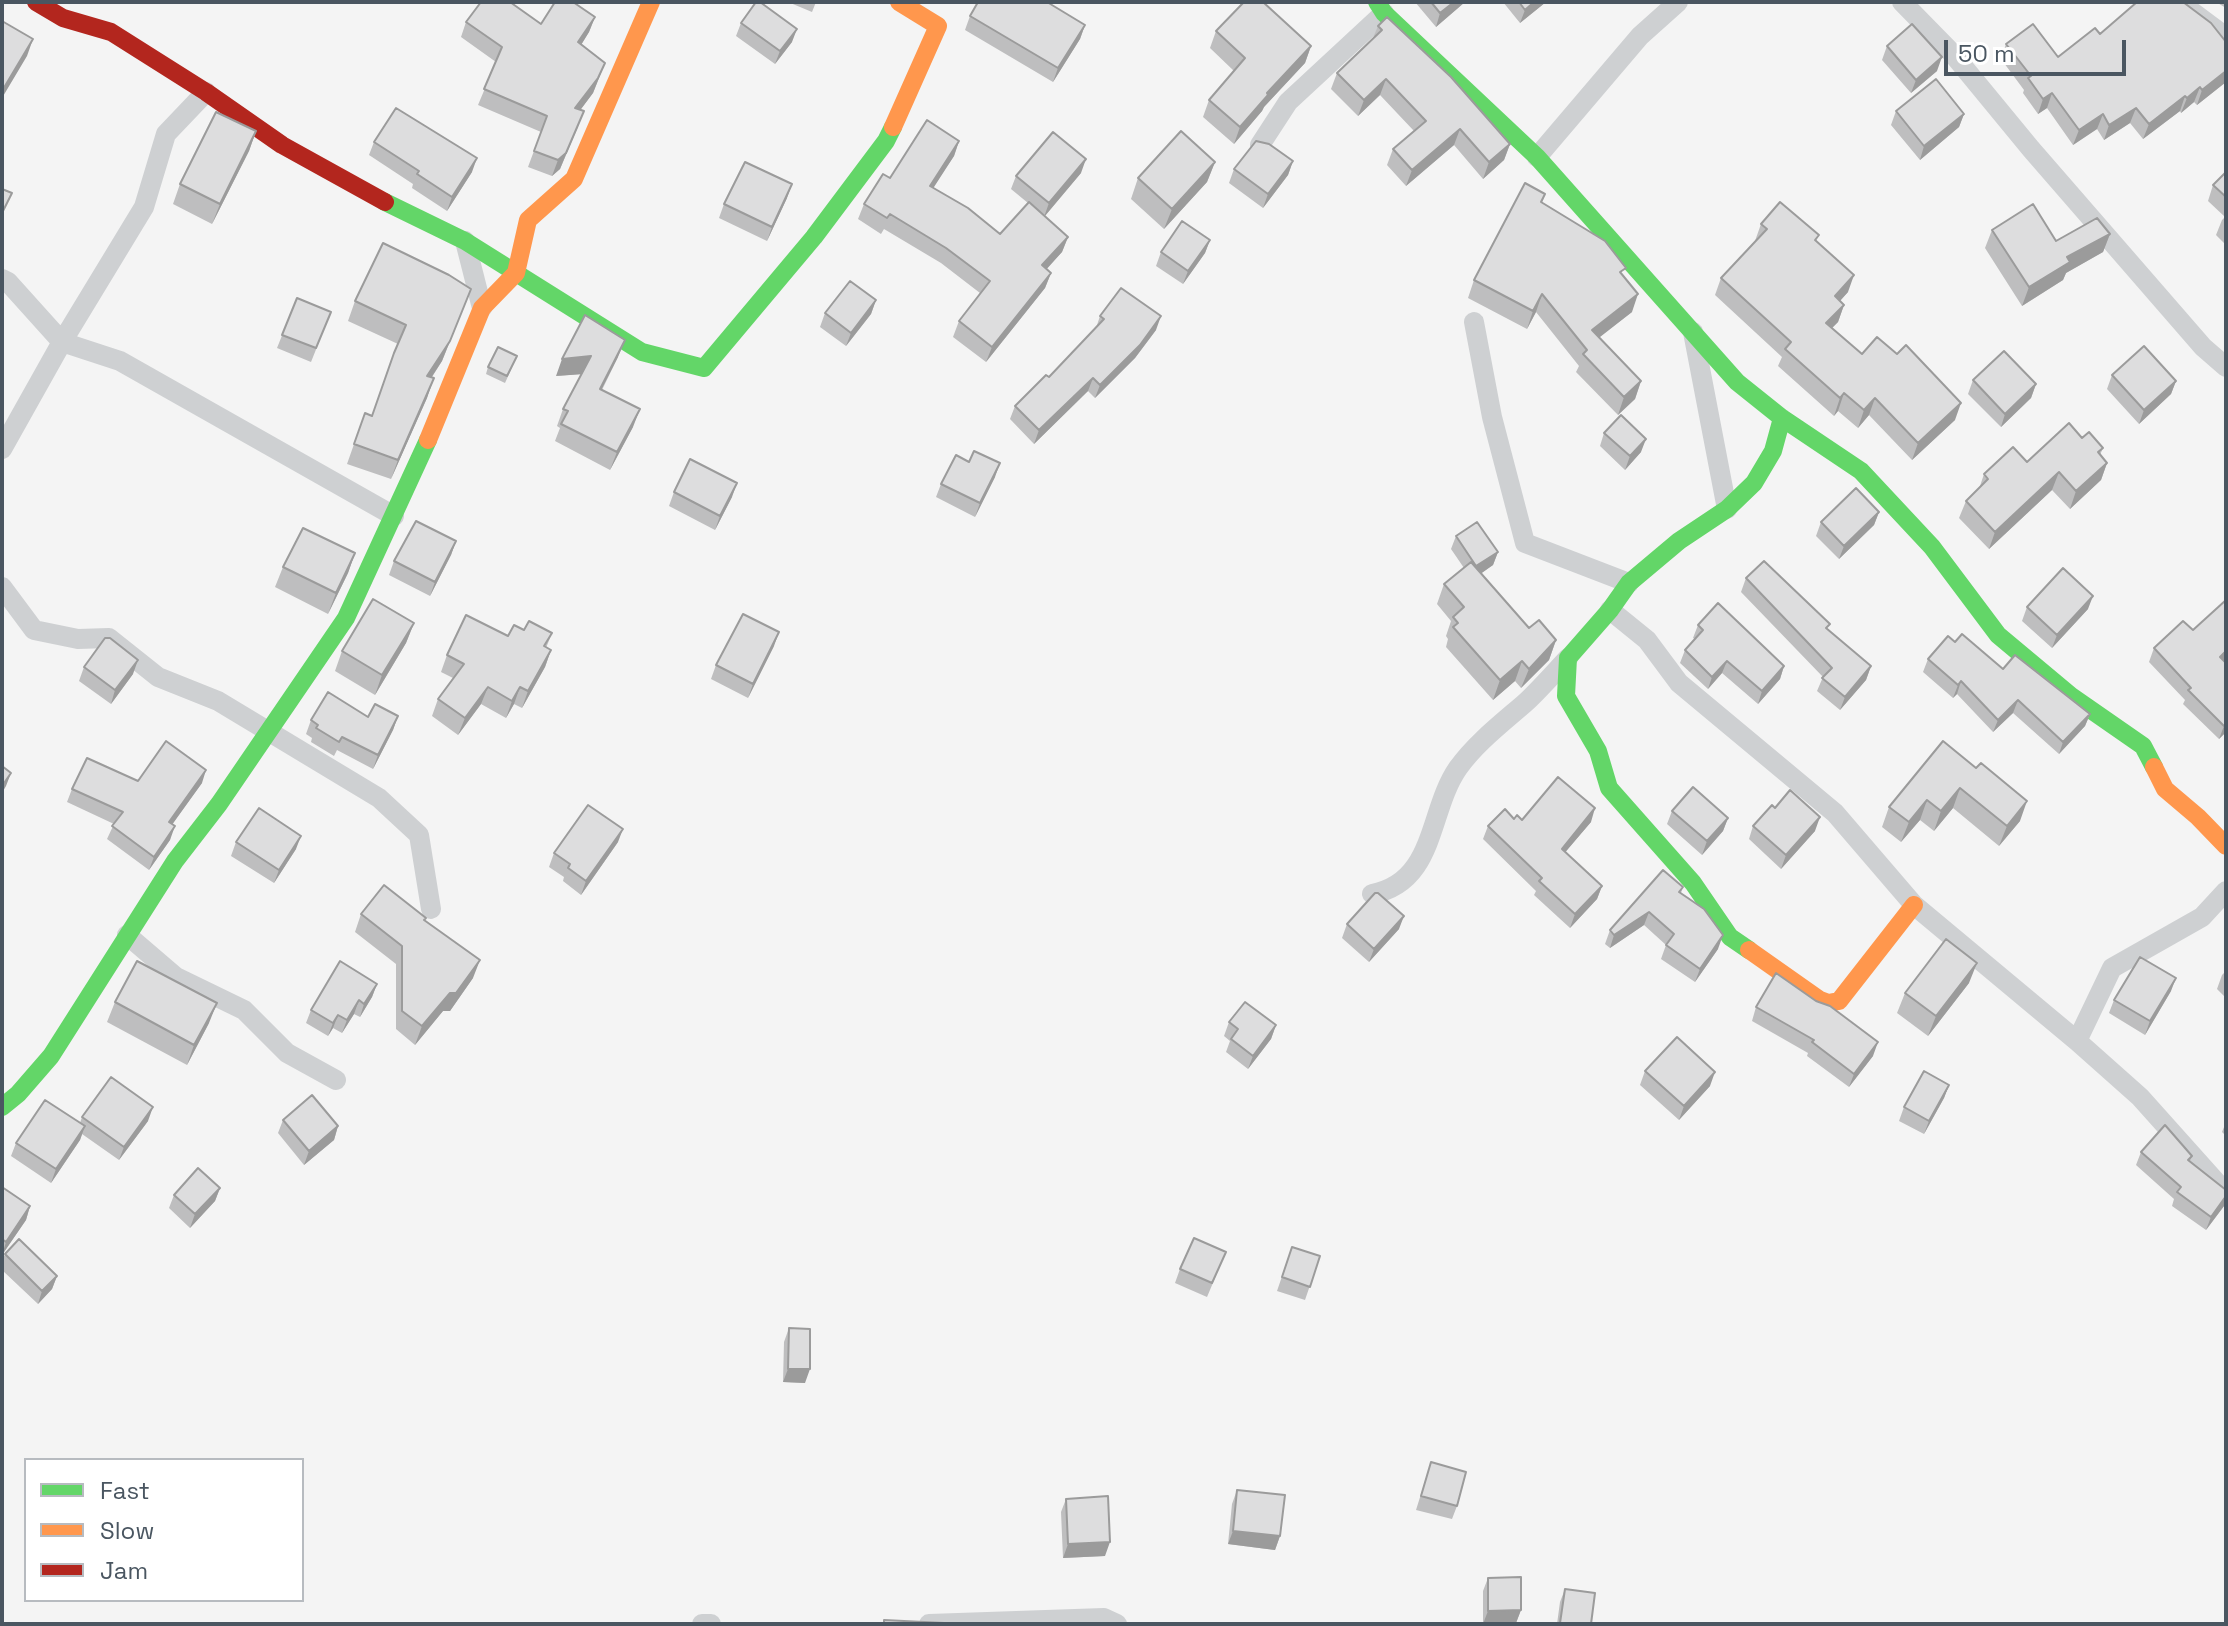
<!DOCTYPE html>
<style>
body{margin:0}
#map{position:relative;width:2228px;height:1626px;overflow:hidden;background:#f4f4f4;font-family:"Space Grotesk",sans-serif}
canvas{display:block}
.frame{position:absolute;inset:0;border:4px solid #4a5661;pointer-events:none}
.legend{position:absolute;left:24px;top:1458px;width:280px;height:144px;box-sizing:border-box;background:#fff;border:2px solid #b7bbc0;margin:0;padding:10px 14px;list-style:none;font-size:24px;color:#4a5661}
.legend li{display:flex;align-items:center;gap:16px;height:40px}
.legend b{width:40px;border:2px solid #b7bbc0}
.scale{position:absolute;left:1944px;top:40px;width:182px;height:36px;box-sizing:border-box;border:4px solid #4a5661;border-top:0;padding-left:10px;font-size:24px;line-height:28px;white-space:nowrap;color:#4a5661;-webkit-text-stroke:6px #fff;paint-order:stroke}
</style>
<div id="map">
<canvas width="2228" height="1626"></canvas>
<div class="frame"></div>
<ul class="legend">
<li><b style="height:10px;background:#63d668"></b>Fast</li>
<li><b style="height:10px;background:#ff974d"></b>Slow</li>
<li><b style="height:10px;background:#b3261e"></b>Jam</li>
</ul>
<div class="scale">50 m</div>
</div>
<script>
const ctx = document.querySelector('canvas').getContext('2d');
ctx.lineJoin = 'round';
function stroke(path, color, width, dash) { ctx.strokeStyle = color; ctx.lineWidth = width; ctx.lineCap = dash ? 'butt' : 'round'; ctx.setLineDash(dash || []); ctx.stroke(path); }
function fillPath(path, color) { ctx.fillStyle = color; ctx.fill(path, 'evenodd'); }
stroke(new Path2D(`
 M1902 2 1952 53 2031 149 2203 347 2226 367
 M2179 2 2226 37
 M1260 145 1288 102 1384 13
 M1537 157 1640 36 1678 2
 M465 241 482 308
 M2 279 8 282 62 342 120 361 394 516
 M1474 322 1492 417 1525 543 1629 583
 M1693 332 1727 509
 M2 449 62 342 144 207 166 134 206 92
 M2 587 34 630 78 639 109 638 158 677 218 701 379 798 419 835 431 909
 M1610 610 1647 640 1679 683 1835 813 1914 905 2077 1041 2140 1097 2226 1193
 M1372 894C1436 882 1428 811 1458 768 1476 743 1502 723 1525 703 1540 689 1554 673 1568 658
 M127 935 176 977 244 1010 287 1053 336 1080
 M2077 1041 2112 968 2202 917 2226 891
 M702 1624H711
 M929 1624 1104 1618 1117 1624`), '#ced0d2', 20);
stroke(new Path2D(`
 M1377 2 1384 13 1537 157 1737 382 1782 418 1861 471 1932 547 1998 635 2071 696 2143 746 2154 767
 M385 202 465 241 642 352 704 368 814 237 886 141 893 127
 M1749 950 1730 937 1693 883 1609 788 1598 751 1566 696 1568 658 1610 610 1629 583 1679 541 1727 509 1754 483 1773 451 1782 418
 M2 1107 18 1094 51 1056 175 861 219 804 346 618 428 440`), '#63d668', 18);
stroke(new Path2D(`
 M893 127 938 26 899 2
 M428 440 482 308 516 273 528 220 574 179 651 2
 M2154 767 2165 789 2198 817 2226 846
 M1749 950 1820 1000 1828 1003 1839 1001 1914 905`), '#ff974d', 18);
stroke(new Path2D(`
 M36 2 63 18 111 32 206 92 282 145 385 202`), '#b3261e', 18);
fillPath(new Path2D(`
 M788 2H816L812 12Z
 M1415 2H1465L1436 27Z
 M1503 2H1546L1520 23Z
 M2216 2H2226V8Z
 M970 16 1085 25 1080 39 1053 82 965 30Z
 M595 17 589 32 581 45 599 78 593 93 580 110 578 127 560 169 552 176 528 167 541 132 478 105 496 62 461 37 466 22 541 24Z
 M741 23 792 42 775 64 736 36Z
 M1378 26 1510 144 1504 160 1483 179 1454 145 1406 186 1387 165 1393 149 1414 131 1380 95 1358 116 1331 89 1337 73 1373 38Z
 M1216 31 1311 46 1305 63 1264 107 1262 111 1234 144 1203 117 1209 100 1234 71 1210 48Z
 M2100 34 2226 42V82L2197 105 2194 102 2181 113 2180 111 2143 139 2130 123 2104 140 2097 129 2073 145 2047 108 2038 114 2023 93 2024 90 2001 59 2006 44 2058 57Z
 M1887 46 1937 71 1911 93 1882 60Z
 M1896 111 1964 114 1959 127 1920 160 1891 125Z
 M256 131 249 151 212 224 173 204 180 184Z
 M959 141 954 156 933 187 1000 234 1028 203 1011 189 1016 176 1081 173 1045 216 1068 237 1062 252 1046 269 1051 273 1045 288 986 362 953 337 959 321 980 293 941 263 884 229 881 234 858 219 864 204 890 178Z
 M374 142 472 172 447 211 412 188 413 184 369 155Z
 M1293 161 1288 175 1263 208 1229 183 1234 169Z
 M1215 162 1207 182 1164 229 1131 199 1138 178Z
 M2226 172V245L2216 235 2222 220 2225 217 2208 201 2213 185Z
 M1545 194 1542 203 1623 275 1632 312 1599 337 1641 381 1635 399 1618 415 1576 372 1579 366 1536 312 1527 329 1468 298 1474 280Z
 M787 198 767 241 719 218 724 204Z
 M1761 224 1819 235 1816 241 1848 292 1840 301 1844 305 1838 322 1832 328 1862 354 1955 420 1912 460 1869 415 1858 428 1838 411 1834 416 1778 366 1782 357 1715 295 1721 278 1755 241Z
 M1992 230 2056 241 2110 234 2103 252 2066 273 2063 280 2022 306 1985 248Z
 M1210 240 1205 253 1183 284 1156 266 1161 252Z
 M471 289 442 361 432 377 427 398 391 479 347 464 365 413 372 415 398 344 348 321 355 301Z
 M297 298 331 312 311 362 277 348Z
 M876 300 871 314 846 346 820 327 825 313Z
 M1100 316 1156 330 1135 358 1095 398 1088 391 1034 444 1010 419 1015 406 1049 377 1096 328Z
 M618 357 602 390 633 427 610 470 555 441 560 428 557 426 563 409 581 374 556 376Z
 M514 363 505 383 486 374 488 367Z
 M2112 375 2176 381 2171 394 2139 424 2107 389Z
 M1973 380 2036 384 2031 398 2001 427 1968 394Z
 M1604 433 1641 452 1625 470 1600 446Z
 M2082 438 2103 448 2100 455 2107 463 2101 480 2070 509 2052 490 1989 549 1959 518 1966 501 1979 489 1984 474 2027 462Z
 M969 462 995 477 975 517 936 497 941 484Z
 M674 492 732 497 715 530 669 506Z
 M1879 512 1874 525 1839 559 1816 536 1821 522Z
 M1456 536 1498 552 1493 565 1481 573 1529 628 1556 640 1549 660 1521 688 1515 681 1493 700 1446 647 1448 639 1446 636 1451 621 1437 604 1444 584 1464 568 1451 549Z
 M456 541 451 555 430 596 389 575 394 561Z
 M355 553 348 573 328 614 275 587 283 567Z
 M1746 578 1871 666 1866 680 1840 710 1817 691 1823 677 1741 592Z
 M2027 607 2088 609 2052 648 2022 621Z
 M414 623 406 643 375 695 335 671 342 651Z
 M1698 625 1784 666 1780 679 1758 704 1722 673 1708 689 1680 663 1685 650 1695 639 1693 638Z
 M524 630 552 633 546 648 551 650 545 667 522 708 514 704 506 718 481 704 458 735 432 716 438 699 453 678 441 672 447 655Z
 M1955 642 2003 669 2090 714 2085 726 2059 754 2013 713 1993 732 1957 694 1953 698 1923 672 1928 659Z
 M774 646 748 698 711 679 716 665Z
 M2154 648 2226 663V732L2219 739 2183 704 2185 700 2149 662Z
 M84 667 133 674 111 704 79 681Z
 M398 716 393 730 373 769 337 750 334 756 311 742 312 738 306 734 311 720Z
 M1943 741 2020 821 1999 846 1953 808 1934 831 1920 820 1901 842 1882 827 1889 807Z
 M138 781 202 783 172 824 170 840 149 870 107 839 114 824 67 802 72 789Z
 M1775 808 1815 831 1781 869 1749 839 1753 826Z
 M1672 811 1728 818 1723 831 1702 855 1667 824Z
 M1514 819 1522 820 1591 822 1565 852 1602 886 1597 899 1570 928 1534 895 1536 891 1483 839 1488 826Z
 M236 842 296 849 274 883 231 856Z
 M618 842 581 895 563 881 564 877 549 867 554 853Z
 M1683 887 1681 893 1718 949 1695 982 1661 959 1666 945 1644 925 1610 948 1605 944 1610 930Z
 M361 914 425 921 473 978 450 1011H443L415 1045 396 1029V964L355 932Z
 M1347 924 1399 929 1369 962 1342 938Z
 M2226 971V998L2217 989 2222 975Z
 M1969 983 1928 1036 1897 1013 1905 993Z
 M377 984 372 997 360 1017 354 1014 342 1033 333 1028 328 1036 306 1023 311 1010Z
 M2171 991 2145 1035 2109 1013 2114 1000Z
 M115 1002 209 1023 187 1065 107 1022Z
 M1756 1007 1873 1056 1849 1087 1807 1056 1808 1053 1752 1021Z
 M1229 1022 1276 1025 1271 1039 1248 1069 1226 1052 1230 1041 1224 1036Z
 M1645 1071 1710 1086 1679 1120 1640 1085Z
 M1949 1085 1944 1098 1924 1134 1899 1121 1904 1107Z
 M82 1117 148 1121 119 1160 82 1134 80 1140 51 1183 11 1156 16 1143 80 1123Z
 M283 1120 338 1126 334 1140 304 1165 278 1133Z
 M2226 1122V1136L2222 1132Z
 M2141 1152 2192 1156 2190 1161 2226 1190V1199L2224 1206 2206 1230 2172 1206 2174 1199 2136 1165Z
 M2 1187 30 1206 26 1220 2 1255Z
 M220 1188 215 1201 190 1228 169 1208 174 1195Z
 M1292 1247 1320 1256 1305 1300 1277 1291Z
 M1226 1252 1207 1297 1175 1283 1180 1269Z
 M5 1254 57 1276 52 1289 38 1304 2 1270V1261Z
 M789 1328 805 1383 783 1382 784 1342Z
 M1431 1462 1457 1506 1452 1519 1416 1510Z
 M1237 1490 1280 1536 1275 1550 1228 1544 1232 1504Z
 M1066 1499 1105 1556 1063 1558 1061 1512Z
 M1488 1578 1521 1610 1516 1623 1483 1624V1591Z
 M1565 1589 1591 1624H1557L1560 1602Z`), '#bebebf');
fillPath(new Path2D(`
 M1454 2H1465L1436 27 1440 13Z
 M1534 2H1546L1520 23 1525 10Z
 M595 17 589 32 573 58 578 42Z
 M1085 25 1080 39 1053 82 1058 68Z
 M797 29 792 42 775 64 780 51Z
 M33 39 27 56 2 98V91Z
 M1311 46 1305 63 1264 107 1262 111 1234 144 1240 127 1267 93Z
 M1942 57 1937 71 1911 93 1916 80Z
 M605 63 593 93 570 124 575 108Z
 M2226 71V82L2197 105 2202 90Z
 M1386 79 1380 95 1358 116 1364 100Z
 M2200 87 2194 102 2181 113 2187 98Z
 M2052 93 2047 108 2038 114 2043 99Z
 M2185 96 2180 111 2143 139 2149 124Z
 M2136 108 2130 123 2104 140 2109 125Z
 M584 111 560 169 552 176 558 160Z
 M1964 114 1959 127 1920 160 1924 146Z
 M2103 114 2097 129 2073 145 2079 130Z
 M1460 129 1454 145 1406 186 1412 170Z
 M256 131 249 151 212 224 220 204Z
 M959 141 954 156 925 201 930 186Z
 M1510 144 1504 160 1483 179 1489 162Z
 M477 158 472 172 447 211 452 197Z
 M1086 159 1081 173 1044 217 1049 203Z
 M1293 161 1288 175 1263 208 1268 194Z
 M1215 162 1207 182 1164 229 1172 209Z
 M792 184 787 198 767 241 772 227Z
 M2110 234 2103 252 2066 273 2063 280 2022 306 2029 287 2067 257Z
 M1068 237 1062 252 1036 281 1042 265Z
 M1210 240 1205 253 1183 284 1188 271Z
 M1051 273 1045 288 986 362 992 347Z
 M1854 275 1848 292 1829 313 1835 296Z
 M471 289 442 361 420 395 427 376Z
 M1542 294 1536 312 1527 329 1533 311Z
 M1638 294 1632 312 1586 348 1592 330Z
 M876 300 871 314 846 346 851 333Z
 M1844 305 1838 322 1820 340 1826 323Z
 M1161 316 1156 330 1135 358 1095 398 1100 385Z
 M625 340 618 357 593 406 600 389Z
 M591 356 584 374 556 376 562 359Z
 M434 378 427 398 391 479 398 460Z
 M1093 378 1088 391 1034 444 1039 430Z
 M1641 381 1635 399 1618 415 1624 397Z
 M2176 381 2171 394 2139 424 2144 410Z
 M2036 384 2031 398 2001 427 2005 414Z
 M1844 393 1838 411 1834 416 1840 398Z
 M1875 398 1869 415 1858 428 1864 410Z
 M1961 403 1955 420 1912 460 1918 443Z
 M640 409 633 427 610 470 617 452Z
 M1646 439 1641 452 1625 470 1630 456Z
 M1000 463 995 477 975 517 980 503Z
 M2107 463 2101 480 2070 509 2076 491Z
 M2059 472 2052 490 1989 549 1995 532Z
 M737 483 732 497 715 530 720 516Z
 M1879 512 1874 525 1839 559 1844 546Z
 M456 541 451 555 430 596 435 582Z
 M1498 552 1493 565 1472 580 1476 566Z
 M355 553 348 573 328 614 336 593Z
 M2093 596 2088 609 2052 648 2057 635Z
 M414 623 406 643 375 695 382 675Z
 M779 632 774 646 748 698 753 684Z
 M1556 640 1549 660 1521 688 1529 669Z
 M551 650 545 667 522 708 528 691Z
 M2226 651V660L2215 670 2220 657Z
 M138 660 133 674 111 704 115 690Z
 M1522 661 1515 681 1493 700 1500 680Z
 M1727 661 1722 673 1708 689 1712 677Z
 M1784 666 1780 679 1758 704 1762 691Z
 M1871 666 1866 680 1840 710 1845 697Z
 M1961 681 1957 694 1953 698 1958 685Z
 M488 687 481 704 458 735 465 718Z
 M520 687 514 704 506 718 512 701Z
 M2018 700 2013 713 1993 732 1998 720Z
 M2090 714 2085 726 2059 754 2063 742Z
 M398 716 393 730 373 769 378 755Z
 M2226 723V732L2219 739 2224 726Z
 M206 770 202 783 164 836 169 822Z
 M11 773 6 786 2 793V786Z
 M1960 788 1953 808 1934 831 1941 811Z
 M1927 800 1920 820 1901 842 1909 822Z
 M2027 801 2020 821 1999 846 2007 826Z
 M1595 808 1591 822 1557 862 1562 849Z
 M1820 817 1815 831 1781 869 1786 855Z
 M1728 818 1723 831 1702 855 1707 841Z
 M175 826 170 840 149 870 154 857Z
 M623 829 618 842 581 895 586 881Z
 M301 836 296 849 274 883 279 870Z
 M1602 886 1597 899 1570 928 1575 914Z
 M1649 912 1644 925 1610 948 1614 935Z
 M1404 916 1399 929 1369 962 1374 949Z
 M1723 935 1718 949 1695 982 1700 969Z
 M480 960 473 978 450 1011H443L415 1045 422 1026 450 993Z
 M1977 963 1969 983 1928 1036 1936 1016Z
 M2176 978 2171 991 2145 1035 2150 1021Z
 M377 984 372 997 360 1017 364 1004Z
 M359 1000 354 1014 342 1033 347 1020Z
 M217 1003 209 1023 187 1065 194 1045Z
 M338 1015 333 1028 328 1036 333 1023Z
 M1276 1025 1271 1039 1248 1069 1253 1056Z
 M1878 1042 1873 1056 1849 1087 1854 1074Z
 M1715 1072 1710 1086 1679 1120 1684 1106Z
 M1949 1085 1944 1098 1924 1134 1929 1121Z
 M153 1107 148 1121 119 1160 124 1147Z
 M85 1126 80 1140 51 1183 56 1169Z
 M338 1126 334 1140 304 1165 309 1151Z
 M220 1188 215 1201 190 1228 195 1214Z
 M2226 1196 2224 1206 2206 1230 2211 1217Z
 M30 1206 26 1220 2 1255 6 1242Z
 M57 1276 52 1289 38 1304 42 1291Z
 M788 1369H810L805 1383 783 1382Z
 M1233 1531 1280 1536 1275 1550 1228 1544Z
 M1110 1542 1105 1556 1063 1558 1068 1544Z
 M1521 1610 1516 1623 1483 1624 1488 1611Z`), '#9b9b9b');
const building = new Path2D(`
 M481 2H510L541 24 555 2H573L595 17 578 42 605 63 598 78 575 108 584 111 566 153 558 160 534 151 547 116 484 89 502 47 466 22Z
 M756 2H760L797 29 780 51 741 23Z
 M978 2H1047L1085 25 1058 68 970 16Z
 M1244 2H1263L1311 46 1267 93 1268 95 1240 127 1209 100 1245 58 1216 31Z
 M1431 2H1454L1440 13Z
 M1519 2H1534L1525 10Z
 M2137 2H2183L2211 23 2226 42V71L2202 90 2200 87 2187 98 2185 96 2149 124 2136 108 2109 125 2103 114 2079 130 2052 93 2043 99 2028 78 2031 76 2006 44 2033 24 2058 57 2095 28 2100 34Z
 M1387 17 1451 77 1510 144 1489 162 1460 129 1412 170 1393 149 1426 121 1386 79 1364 100 1337 73 1382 30 1378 26Z
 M2 21 33 39 2 91Z
 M1912 24 1942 57 1916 80 1887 46Z
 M1936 79 1964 114 1924 146 1896 111Z
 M396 108 477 158 452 197 417 174 419 171 374 142Z
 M216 112 256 131 220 204 180 184Z
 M927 120 959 141 930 186 968 208 1000 234 1029 202 1068 237 1042 265 1051 273 992 347 959 321 990 281 946 248 890 214 887 218 864 204 883 174 890 178Z
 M1181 131 1215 162 1172 209 1138 178Z
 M1053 132 1086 159 1049 203 1016 176Z
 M1256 141 1269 144 1293 161 1268 194 1234 169Z
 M745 162 792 184 772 227 724 204Z
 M2226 172V197L2213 185Z
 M1525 183 1545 194 1541 202 1605 241 1626 268 1620 272 1638 294 1592 330 1641 381 1624 397 1583 354 1587 350 1542 294 1533 311 1474 280Z
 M2 189 12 193 2 213Z
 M1780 202 1819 235 1815 240 1854 275 1835 296 1844 305 1826 323 1862 354 1877 337 1897 354 1906 345 1961 403 1918 443 1875 398 1864 410 1844 393 1840 398 1785 349 1791 342 1721 278 1767 229 1761 224Z
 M2033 204 2056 241 2097 218 2110 234 2067 257 2070 262 2029 287 1992 230Z
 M1182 221 1210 240 1188 271 1161 252Z
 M383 243 449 275 471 289 450 341 427 376 434 378 398 460 354 444 365 413 372 416 394 353 406 325 355 301Z
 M850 281 876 300 851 333 825 313Z
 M1121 288 1161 316 1140 345 1100 385 1093 378 1039 430 1015 406 1046 375 1049 377 1104 319 1100 316Z
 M297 298 331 312 316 348 282 335Z
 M585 315 625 340 600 389 640 409 617 452 561 424 568 411 563 409 591 356 562 359Z
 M2144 346 2176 381 2144 410 2112 375Z
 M498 347 517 356 507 376 488 367Z
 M2004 351 2036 384 2005 414 1973 380Z
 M1621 415 1646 439 1630 456 1604 433Z
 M2069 423 2082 438 2089 432 2103 448 2098 452 2107 463 2076 491 2059 472 1995 532 1966 501 1988 479 1984 474 2013 447 2027 462Z
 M974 451 1000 463 980 503 941 484 956 455 969 462Z
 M690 459 737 483 720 516 674 492Z
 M1856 488 1879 512 1844 546 1821 522Z
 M416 521 456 541 435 582 394 561Z
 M1477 522 1498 552 1476 566 1456 536Z
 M303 528 355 553 336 593 283 567Z
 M1764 561 1830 624 1826 628 1871 666 1845 697 1822 678 1832 668 1746 578Z
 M1471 562 1529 628 1539 620 1556 640 1529 669 1522 661 1500 680 1453 627 1458 623 1453 617 1464 607 1444 584Z
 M2063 568 2093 596 2057 635 2027 607Z
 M373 599 414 623 382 675 342 651Z
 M2226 600V651L2220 657 2226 663V723L2224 726 2188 690 2191 688 2154 648 2183 621 2193 630Z
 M1718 603 1784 666 1762 691 1727 661 1712 677 1685 650 1703 630 1698 625Z
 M743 614 779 632 753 684 716 665Z
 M466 615 508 636 514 625 524 630 529 621 552 633 544 646 551 650 528 691 520 687 512 701 488 687 465 718 438 699 464 664 447 655Z
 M1962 634 2003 669 2015 655 2090 714 2063 742 2018 700 1998 720 1961 681 1958 685 1928 659 1948 636 1955 642Z
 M105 638H110L138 660 115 690 84 667Z
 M328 692 368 717 375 704 398 716 378 755 342 737 339 742 316 728 318 725 311 720Z
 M166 741 206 770 169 822 175 826 154 857 112 826 123 812 72 789 87 758 138 781Z
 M1943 741 1976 768 1981 763 2027 801 2007 826 1960 788 1941 811 1927 800 1909 822 1889 807Z
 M2 766 11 773 2 786Z
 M1558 777 1595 808 1562 849 1602 886 1575 914 1539 881 1542 878 1488 826 1505 809 1514 819 1517 815 1522 820Z
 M1693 787 1728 818 1707 841 1672 811Z
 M1790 790 1820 817 1786 855 1753 826 1772 805 1775 808Z
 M588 805 623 829 586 881 568 868 570 864 554 853Z
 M259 808 301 836 279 870 236 842Z
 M1663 870 1683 887 1679 892 1704 909 1723 935 1700 969 1666 945 1674 934 1649 912 1614 935 1610 930Z
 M384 885 426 918 424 920 480 960 456 993H450L422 1026 402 1011V946L361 914Z
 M1375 893H1378L1404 916 1374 949 1347 924Z
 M1946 939 1977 963 1936 1016 1905 993Z
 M2140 957 2176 978 2150 1021 2114 1000Z
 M137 961 217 1003 194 1045 115 1002Z
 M340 961 377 984 364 1004 359 1000 347 1020 338 1015 333 1023 311 1010Z
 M1776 973 1816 1001 1830 1006 1878 1042 1854 1074 1812 1042 1814 1040 1756 1007Z
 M1245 1002 1276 1025 1253 1056 1231 1039 1238 1029 1229 1022Z
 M1677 1037 1715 1072 1684 1106 1645 1071Z
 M1924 1071 1949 1085 1929 1121 1904 1107Z
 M111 1077 153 1107 124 1147 82 1117Z
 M312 1095 338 1126 309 1151 283 1120Z
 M45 1100 85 1126 56 1169 16 1143Z
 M2165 1125 2192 1156 2188 1160 2226 1190V1196L2211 1217 2177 1192 2181 1187 2141 1152Z
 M198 1168 220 1188 195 1214 174 1195Z
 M2 1187 30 1206 6 1242 2 1239Z
 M1194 1238 1226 1252 1212 1283 1180 1269Z
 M19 1239 57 1276 42 1291 5 1254Z
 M1292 1247 1320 1256 1310 1287 1282 1277Z
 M789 1328 810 1329V1369H788Z
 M1431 1462 1466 1472 1457 1506 1421 1496Z
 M1237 1490 1285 1495 1280 1536 1233 1531Z
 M1108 1496 1110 1542 1068 1544 1066 1499Z
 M1521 1577V1610L1488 1611V1578Z
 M1565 1589 1595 1593 1591 1624 1560 1623Z
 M884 1620 944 1623V1624H884Z`);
fillPath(building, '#ddddde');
stroke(building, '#9b9b9b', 2);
</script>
